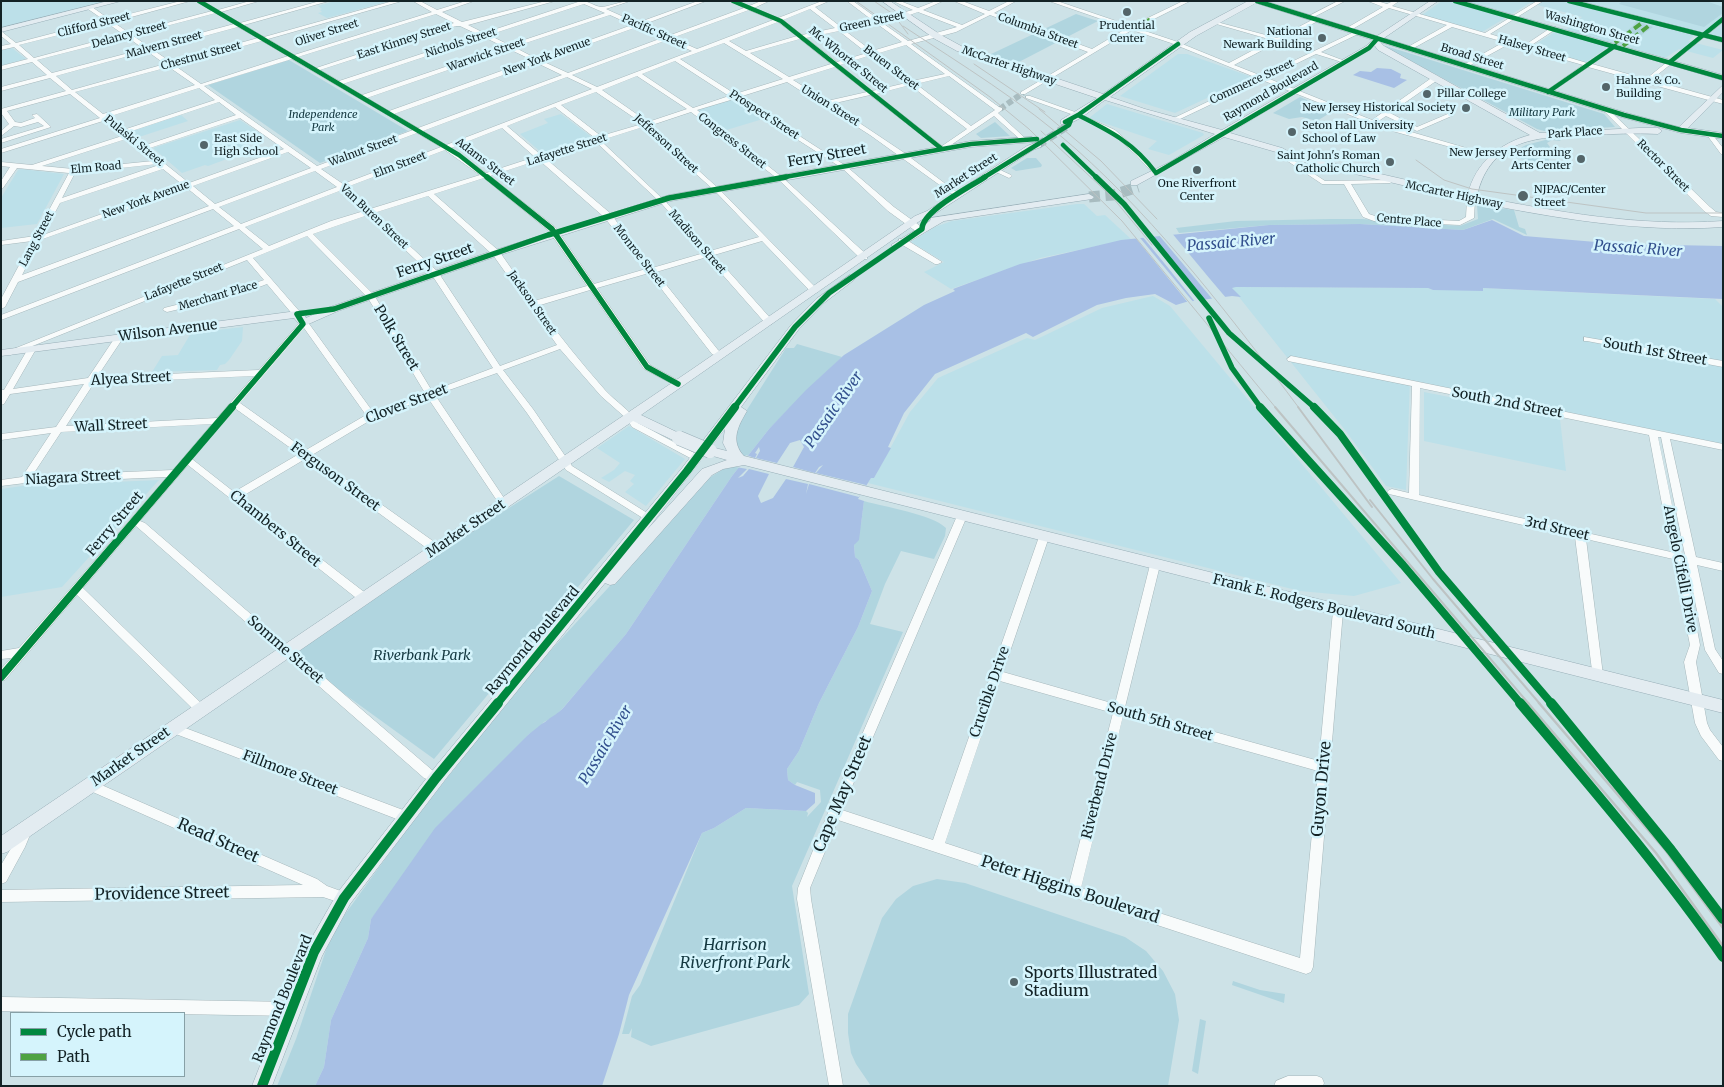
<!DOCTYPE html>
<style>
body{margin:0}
#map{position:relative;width:1724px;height:1087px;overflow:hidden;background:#cde2e7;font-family:Merriweather,serif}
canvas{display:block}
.frame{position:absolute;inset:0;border:2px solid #132225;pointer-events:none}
.legend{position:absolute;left:10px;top:1012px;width:175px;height:65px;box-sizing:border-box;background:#d5f4fc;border:1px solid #87a0a6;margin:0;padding:6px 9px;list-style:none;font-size:15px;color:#132225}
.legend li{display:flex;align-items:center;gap:10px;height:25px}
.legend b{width:25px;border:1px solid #87a0a6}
</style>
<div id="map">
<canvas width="1724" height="1087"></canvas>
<div class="frame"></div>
<ul class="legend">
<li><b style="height:6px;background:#00873e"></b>Cycle path</li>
<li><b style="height:6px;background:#4ea242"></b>Path</li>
</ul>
</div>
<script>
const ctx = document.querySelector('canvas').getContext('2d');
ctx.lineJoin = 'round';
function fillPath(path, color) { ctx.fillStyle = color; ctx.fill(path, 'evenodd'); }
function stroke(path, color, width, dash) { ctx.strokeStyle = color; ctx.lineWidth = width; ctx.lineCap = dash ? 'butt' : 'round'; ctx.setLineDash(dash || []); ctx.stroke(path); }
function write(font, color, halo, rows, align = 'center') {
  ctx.font = font + ' Merriweather,serif'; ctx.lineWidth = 5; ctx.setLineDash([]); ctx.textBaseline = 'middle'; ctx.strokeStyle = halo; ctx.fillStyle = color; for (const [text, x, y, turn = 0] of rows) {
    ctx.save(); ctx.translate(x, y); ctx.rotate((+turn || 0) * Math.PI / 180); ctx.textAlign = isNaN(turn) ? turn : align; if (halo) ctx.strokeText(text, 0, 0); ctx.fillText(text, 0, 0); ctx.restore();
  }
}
fillPath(new Path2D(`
 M1 1H109L1 28Z
 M335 1H390L327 18 318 13 322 12 320 10 322 9 318 6Z
 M1442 1H1723V39L1698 32 1688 41 1723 50 1713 58 1679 49 1665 58 1614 43 1585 63 1531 47 1561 28 1567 29 1582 17 1530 3 1482 32 1422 15Z
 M12 48 26 59 1 66V50Z
 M1178 54H1187L1252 77 1175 113 1120 96Z
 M736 96 766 118 720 132 692 110Z
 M1107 104 1203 133 1204 135 1169 155 1148 149 1157 141 1089 118Z
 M561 114 593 138 543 154 520 134 548 123 544 119Z
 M181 115 188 121 139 137 131 131Z
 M240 120 261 134 240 141 251 150 208 166 205 165 182 173 153 148Z
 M21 169 64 174 37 224 1 228V198L18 170Z
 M1077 204H1084L1097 216 1105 215 1131 239 1040 258 951 289 924 272 944 262 911 242 935 227 952 221Z
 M1231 287 1428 288 1433 290H1483L1482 288 1715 299 1723 307V444L1410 380 1406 490 1386 486 1345 430Z
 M1153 296 1170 306 1401 583 1354 596 1300 591 868 483 871 478H874L910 412 938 378 1027 338 1035 340 1102 308Z
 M243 327 242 341 229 360 225 364 220 365 217 370 152 372 162 356 178 355 191 333Z
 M1424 392 1560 419 1566 471 1424 441Z
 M629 426 685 459 646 506 625 492 634 484 630 481 635 475 625 471 609 482 601 478 614 470 620 463 597 448Z
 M159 480 62 587 1 597V489L22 486Z`), '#bce0e9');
fillPath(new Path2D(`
 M1622 1H1706L1723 7V13L1704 27 1619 4Z
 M1076 14 1098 21 1015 64 989 55Z
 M1637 21 1653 27 1626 46 1614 42 1615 41 1614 40 1632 27Z
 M1386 46 1604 114 1615 127 1544 131 1537 129 1385 47Z
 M289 60 408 131 320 163 208 85Z
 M1300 97 1333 111 1317 121 1302 117 1289 119 1273 113Z
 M995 122 1010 136 981 138 976 134Z
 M1549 139H1558L1561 141 1552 140 1547 143 1550 147 1548 166 1507 155 1526 145Z
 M1027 158H1036L1042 165 1041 167 1016 171 1011 168Z
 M1477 205 1514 210 1519 227 1525 229 1527 235 1493 219 1463 230 1360 224 1269 225 1179 233 1176 228 1236 221 1330 219H1362L1460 226 1478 219Z
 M797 344 842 357 769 429 732 476 626 634 594 672 556 716 544 722 538 729 529 734 371 919 368 938 331 1020 324 1067 315 1086H277L296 1039 327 947 343 917 406 830 529 674 709 478 725 468 734 443 738 424 786 348H794Z
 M559 476 634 520 434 759 285 651Z
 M864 501C884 507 932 514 946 528L945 536 934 559 901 551 885 584 870 624 903 632 792 886 809 994 799 1005 651 1046 631 1037 632 1028 629 1034H622L632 996 640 985 702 833 714 828 746 808 806 811 808 813 807 817 821 802 820 790 797 782 795 785 788 780 787 769 799 751 819 703 858 627 872 591 859 560 855 557 854 545 861 524Z
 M937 879 965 883 1125 937 1146 951 1163 971 1175 994 1179 1020 1168 1086H871L856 1064 851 1053 848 1033V1014L882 918 896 899 913 886Z
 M1233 981 1260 990 1285 994 1284 1003 1232 985Z
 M1200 1019 1206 1021 1198 1074 1192 1071Z`), '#b0d5df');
fillPath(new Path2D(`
 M1377 68 1391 69 1401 74 1400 78 1407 80 1394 88 1353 75 1360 71 1371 72Z
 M1492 220 1524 236 1620 244 1723 246V299L1483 288V291L1433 290 1428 288 1236 287 1232 288 1241 297 1232 296 1186 302 1176 305 1155 294 1126 298 1097 305 1033 337 1026 333 935 374 904 413 888 447 891 448 874 478H871L858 499 864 501 859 540 854 545 855 557 859 560 872 591 858 627 819 703 799 751 787 769 788 780 795 785 815 793V803L806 811 746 808 714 828 702 833 629 995 619 1034 602 1086H315L324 1067 331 1020 368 938 371 919 435 828 529 734C535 730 539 725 545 722 552 716 558 714 564 707L626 634 732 476 769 429 806 390 844 355 924 305 955 291 953 289 1020 264 1121 240 1269 225 1360 224 1463 230Z`), '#a8c0e5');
fillPath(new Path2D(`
 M1171 232 1210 279 1227 299 1214 301 1158 234Z
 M1149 235 1184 276 1205 302 1196 303 1169 269 1142 236Z
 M1134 236H1138L1141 239 1194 303 1189 304Z
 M800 440 804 447 793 467 815 473 819 467 823 465 816 473 866 485 859 497 809 484 806 494 808 484 786 479 773 498 761 503 758 496 769 474 749 469 743 476 738 478 747 469 736 467 746 455 755 458 757 454 755 453 759 447 760 451 756 458 777 463 790 443Z`), '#cde2e7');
stroke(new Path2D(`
 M1000 109 1023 93`), '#a8bcc0', 6, [6, 3]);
stroke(new Path2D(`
 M1038 145 1069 125`), '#a8bcc0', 8, [8, 4.5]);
stroke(new Path2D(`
 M1089 197 1113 195 1138 187`), '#a8bcc0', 11, [11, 5.5]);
const minor = new Path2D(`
 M181 1H190L113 22 129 33 212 11 197 1H203L218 10 250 1H259L221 12 240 23 320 1H329L244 25 264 37 393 1H402L268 39 294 55 432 12 413 1H420L437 10 466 1H474L442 12 462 22 546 1H555L468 25 484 33 581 1C589 1 594 6 601 7 608 7 621 1 630 1L606 9 637 23 698 1H706L642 25 668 36 744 8 731 1H738L749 6 761 1H769L754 8 778 18 822 1H829L815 7 841 27 872 20 847 1H853L878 19 913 10 893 1H900L918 8 936 1H943L923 10 962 25 985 14 954 1H962L989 11 1009 1H1016L994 13 1092 49 1127 28 1049 1H1057L1131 26 1183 1H1190L1136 28 1175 41 1229 63 1272 40 1213 23V21L1277 38 1314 19H1318V21L1234 65 1262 76 1354 32H1358V34L1321 52 1345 61V63L1316 54 1267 78 1372 120 1430 79 1439 77V79L1390 113 1417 127 1450 113H1454V115L1417 131 1386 116 1377 122 1497 157 1494 159 1385 129 1262 80 1178 120H1174V118L1257 78 1171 43 1132 30 1025 94H1021V92L1088 52 990 15 956 32 911 44 999 107 1002 108V110L998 113 1027 140V142H1023L994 116 942 151 870 95 831 104 903 152 959 194V196H955L870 135 787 82 739 97 846 166 894 207 923 228V232H917L888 211 842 168 734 99 697 110 782 177 867 255V259H861L778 179 691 112 649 126 718 188 819 291 815 293H812L762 241 714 255 772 320V324H766L707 257 656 272 718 350 725 355 721 358 712 354 649 273 597 288 650 365 681 382 682 384 681 386 678 387 644 369 590 290 537 306C559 335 581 363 605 390 616 402 630 410 638 423L700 456 702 458 697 461 694 460 632 427 627 419 601 396 560 349 503 370 533 409 572 466 652 516 654 518 652 520H646L566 470 527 413 497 373 435 395 506 501 508 503 506 505H500L428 398 374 418 312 455 440 546 441 549 440 552H432L305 459 241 497 368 595 369 598 368 601H360L188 465 140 521 145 523 432 770 440 774 442 778 440 782 436 783 424 778 136 526 83 588 204 706 206 709 204 712 200 714 196 712 77 595 5 680 1 681V669L11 658 1 659V651L19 648 167 477 25 483 1 486V480L22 477 51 433 1 440V434L56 427 84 384 10 394 4 404 1 405V390H4L29 347 10 355 6 352 263 249 239 229 1 320V315L234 226 213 209 18 282 5 307 1 309V299L32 241 1 245V241L35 236 69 173 17 168 3 188 1 189V181L10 167 1 166V162L32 165 122 136 103 121 1 153V149L100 118 70 94 7 111 15 122 21 123 35 118 32 115 37 114 51 127 1 143V139L44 126 38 122 21 127 14 126 1 136V131L9 124 1 113V109L66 91 50 78 1 91V87L47 75 32 62 1 70V66L28 59 14 47 1 50V46L11 44 1 36V31L16 43 104 20 88 9V7H92L109 19ZM584 4 605 13 509 45 489 35ZM810 9 835 28 802 35 783 20ZM749 10 773 20 697 49 672 38ZM918 12 957 27 908 41 881 22 907 16ZM216 13 234 24 149 47 132 35ZM436 14 454 23 316 68 298 57ZM610 15 632 25 537 59 514 47ZM778 22 797 36 746 51 729 41ZM107 23 123 34 34 58 19 45ZM876 23 902 42 872 51 844 30ZM456 26H460L479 35 339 81 320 70ZM238 27 258 38 171 62 153 50ZM637 27 662 38 568 73 542 61ZM839 31 867 53 837 62 806 38ZM127 37 144 49 52 73 37 60ZM484 37 504 47 362 95 343 84ZM800 39 831 64 789 77 750 53ZM667 40 692 51 597 87 572 75ZM262 41 288 56 201 84 174 65ZM724 43 783 79 735 94 680 59ZM906 45 945 74 912 81 876 54ZM509 49 532 60 389 111 367 98ZM147 51 165 64 72 90 56 76ZM871 55 906 83 872 91 840 65ZM292 59 413 130 317 166 204 86ZM675 61 729 96 693 108 642 74ZM537 63 562 75 418 128 394 114ZM169 67 195 85 103 114 75 92ZM835 67 867 92 827 101 793 80ZM637 76 687 109 648 122 602 90ZM949 76 995 110 971 126 916 84ZM567 77 592 89 446 145 423 131ZM910 85 967 129 942 146 876 94ZM199 88 215 100 123 130 108 117ZM596 92 642 123V124L601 136 561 105ZM219 102 236 115 143 146 126 133ZM555 107 595 138 541 155 507 126ZM240 118 284 149 189 183 164 163 163 161 147 149ZM643 127 714 190 759 237 710 251 666 202 602 142V140ZM502 128 535 157 486 173 451 148ZM417 133 441 147 343 184 321 169ZM126 139 153 161 73 169 42 166ZM596 142 662 204 704 253 652 268 610 213 545 158ZM445 150 480 175 370 209 347 187ZM288 152 311 168 215 204 193 186ZM539 160 604 217 646 269 594 284 555 227 490 176ZM158 164 159 165 62 198 75 173ZM163 169 183 185 43 235 60 203ZM315 171 337 187 241 224 219 207ZM484 178 549 231 587 286 534 301 499 251 434 194ZM187 188 209 206 22 275 40 240ZM342 190 364 211 331 221 269 246 245 227ZM428 196 493 255 557 345 500 366 438 272 374 213ZM368 215 432 275 493 368 432 391 374 295 313 234ZM307 236 368 298 425 393 373 412 307 321H301L259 370 97 377 123 338 119 336H116L88 378 13 389 36 349 35 347H30L247 260 264 280 232 291 164 308 163 310 167 312 238 295 267 284 294 316H300V312L253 258ZM304 328 366 415 306 450 240 403ZM254 376 217 418 66 426 94 383ZM236 409 299 454 234 492 192 459ZM212 424 173 470 32 476 61 432Z
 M1338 1H1345L1310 19 1305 18Z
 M1368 1H1377L1387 4 1393 1H1399L1392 6 1485 33 1537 1H1543L1490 34 1525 45 1552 27H1556V29L1530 46 1587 63 1613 45H1617V47L1592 64 1646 79 1723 17V22L1651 80 1723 100V104L1588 67 1550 93H1546V91L1583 65 1509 44 1467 67H1463V65L1504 42 1452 27 1410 50H1406V48L1447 25 1389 8 1349 31H1345V29L1383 7Z
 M1026 96H1030L1075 112 1115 130 1141 153 1159 173 1154 174 1136 155 1111 132 1071 114 1026 98Z
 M1605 110H1609L1710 207 1716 212 1723 213V217L1711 216 1704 211 1605 112Z
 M1710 133 1712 134 1723 148V155L1721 154 1707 135Z
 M1277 149H1281L1290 158 1325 181 1392 180 1393 181 1390 183 1351 184 1369 214 1378 217 1459 221 1466 217 1467 200 1471 198 1475 200 1474 218 1460 225 1374 221 1363 217 1344 184H1322L1286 160 1277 151Z
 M996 168 1011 175 1012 176 1009 178 994 171V169Z
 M899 239H905L942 262 938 264H935L899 243Z
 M1584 337 1723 361V367L1587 341H1584Z
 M1291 356 1723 444V450L1670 439 1696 557 1723 563V571L1697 565 1715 649 1723 661V674L1719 673 1705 650 1687 562H1684L1700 645 1696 662 1707 723 1710 730 1723 747V761L1719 760 1701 736 1695 723 1684 662 1690 645 1673 559 1586 539 1603 675 1601 678 1597 679 1593 678 1575 537 1389 494 1387 492 1389 490 1392 489 1409 493 1412 386 1288 361 1287 359ZM1420 388 1649 435 1671 552 1419 495ZM1658 437H1661L1685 555 1682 554Z
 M962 513 967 516 842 810 933 840 1040 534 1044 533 1049 537 1003 672 1115 704 1150 565 1155 561 1160 565 1125 707 1319 761 1333 611 1334 608H1342L1343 611 1313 967 1311 972 1306 974 838 820 810 888 811 899 843 1086H829L797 899 798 888 828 813 957 516ZM1000 681 1113 713 1069 884 945 843ZM1123 716 1318 771 1300 958 1081 888Z
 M172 723 411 813 413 817 411 821 407 823 168 731 166 728 168 725Z
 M90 780 317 879 327 886 349 894 351 898 349 902 344 904 323 897 1 902V890L303 885 86 789 84 785 86 781Z
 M26 824 30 826 32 830 25 847 6 882 1 884V865L16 840 22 826Z
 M1 997 293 1002 298 1004 300 1009 298 1014 293 1016 1 1011Z
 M1288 1076H1317L1322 1078 1324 1083 1323 1086H1274L1276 1081Z`);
const major = new Path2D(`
 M108 1H121L1 32V28Z
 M882 1H890L941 35 963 47 1103 94 1190 32 1248 1H1265L1377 36 1430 1H1438L1384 38 1627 113 1679 127 1723 85V92L1688 128 1723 133V139L1681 133 1621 117 1380 42 1384 46 1540 133 1639 128H1658L1662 131 1658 134C1635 133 1612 134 1589 135 1540 137 1490 137 1477 196 1557 212 1641 227 1723 221V227C1641 233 1555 218 1475 202L1471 203 1466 200 1287 158 1276 152 1224 137 1137 185H1131V181L1170 162 1215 134 1105 100C1093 108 1075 126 1061 124V120L1097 98 957 51 935 39ZM1256 3 1373 40 1366 46 1222 130 1145 109 1110 97 1196 36ZM1375 46 1378 50 1530 135C1500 143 1475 163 1468 194L1293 154 1282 148 1230 133Z
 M1452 1H1464L1723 75V80Z
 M1566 1H1579L1723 38V42Z
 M1032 137 1036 140 1035 142 971 147 671 201 500 255 338 311 304 326 300 325 294 318 1 356V350L297 311H309L310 313 305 316 306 318 330 307 492 251 669 195 971 141Z
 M1038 142 1041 143V147L1033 150 933 215 921 220 641 415 683 435 685 438 683 441H675L633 421 7 852 1 854V836L691 370 915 216 927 211 1027 146Z
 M1089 194 1094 197 1092 199 944 221 900 247 896 248 891 245 930 221 931 218Z
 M850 275 855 278 854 280 824 303 799 329 741 407 747 411C738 426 730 441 744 456L1723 700V713L744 465 723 469 712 475 615 584 610 585 605 583 448 776 350 904 322 956 272 1086H252L307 946 338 892 436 766 682 468 791 325 816 299ZM725 429 723 443 727 451 711 447ZM706 454 727 460 702 469 646 531Z`);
stroke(minor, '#a6b7bb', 1);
stroke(major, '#98aeb7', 1);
fillPath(minor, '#f8fbfb');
fillPath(major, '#e3ecf1');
stroke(new Path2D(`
 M1416 160 1444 180 1472 189 1646 213H1723`), '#bdc3c3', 1);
stroke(new Path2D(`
 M856 1 990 97 1029 129 1122 221 1276 408
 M874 1 893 14 908 34
 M903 26C962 65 1023 102 1076 149 1161 225 1231 317 1299 408
 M974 64 1045 112
 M1039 109 1101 161 1157 219
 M1041 131 1113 198 1152 245
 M1151 239 1224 328 1257 359
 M1223 350 1235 374 1261 408
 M1286 382 1316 408`), '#bdc3c3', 1);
stroke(new Path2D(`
 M1260 407 1390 551
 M1275 407 1529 704
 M1298 407 1372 507
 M1314 407 1340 434 1439 572 1551 704
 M1370 500 1433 579 1540 704`), '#bdc3c3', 2);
stroke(new Path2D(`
 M1528 703 1656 853 1723 946
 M1539 703 1666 851 1723 928
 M1550 703 1565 721
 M1533 719 1660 870
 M1712 940 1723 957`), '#bdc3c3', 2.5);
const majorBridge = new Path2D(`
 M679 438 710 451`);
stroke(majorBridge, '#98aeb7', 15, []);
stroke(majorBridge, '#e3ecf1', 14);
stroke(new Path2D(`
 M1132 28 1151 19
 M1615 43 1643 22
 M1623 46 1651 24`), '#4ea242', 4, [8, 4]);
stroke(new Path2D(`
 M199 1 459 155 488 178
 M733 1 781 21 942 149
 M1257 1 1624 115 1681 130 1723 136
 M1455 1 1723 78
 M1569 1 1723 40
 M1670 62 1723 19
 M1548 92 1615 46
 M1078 115C1110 131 1134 143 1156 173
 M1065 122 1078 115 1178 44
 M1063 145 1097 178
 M1156 173 1369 48 1377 39
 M779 178 971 144 1037 139
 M983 178 1069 125 1071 120`), '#00873e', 4.5);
stroke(new Path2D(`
 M487 177 552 229 647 367 678 384
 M1096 177 1124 204 1229 333 1315 408
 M1209 318 1232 368 1261 408
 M231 408 303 324 297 314 334 309 548 235 669 198 786 177
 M734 408 795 327 829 293 922 229C922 211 970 187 985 177`), '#00873e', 5.5);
stroke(new Path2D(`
 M1260 407 1403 565 1521 704
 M1314 407 1340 434 1439 572 1552 704
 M1 677 232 407
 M497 704 687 471 735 407`), '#00873e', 8);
stroke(new Path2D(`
 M1520 703C1590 786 1661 868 1723 957
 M1551 703 1671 850 1723 919
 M262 1086 314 952 344 898 436 778 498 703`), '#00873e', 10);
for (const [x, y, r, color] of [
 [1127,12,5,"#546569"],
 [1322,38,5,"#546569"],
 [1606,87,5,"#546569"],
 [1427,94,5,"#546569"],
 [1466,108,5,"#546569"],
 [1292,132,5,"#546569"],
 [204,145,5,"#546569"],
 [1581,159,5,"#546569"],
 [1390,162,5,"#546569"],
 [1197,170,5,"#546569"],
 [1523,196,6,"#546569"],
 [1014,982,5,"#546569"]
]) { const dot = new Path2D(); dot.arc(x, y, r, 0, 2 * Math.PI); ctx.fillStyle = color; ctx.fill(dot); stroke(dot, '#d5f4fc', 2); }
write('11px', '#132225', '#d5f4fc', [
 ["Green Street",872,22,-12],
 ["Clifford Street",94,25,-14],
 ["Washington Street",1592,28,16],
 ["Columbia Street",1038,31,20],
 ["Pacific Street",654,32,24],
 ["Oliver Street",327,33,-18],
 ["Delancy Street",129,35,-15],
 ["East Kinney Street",404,41,-18],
 ["Nichols Street",461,43,-18],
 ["Malvern Street",164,45,-15],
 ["Halsey Street",1532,49,16],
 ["Warwick Street",486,55,-19],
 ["Chestnut Street",201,56,-15],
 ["New York Avenue",547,57,-20],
 ["Broad Street",1472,57,17],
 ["Mc Whorter Street",848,60,39],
 ["McCarter Highway",1009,66,19],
 ["Bruen Street",891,68,37],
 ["Commerce Street",1252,82,-25],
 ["Raymond Boulevard",1271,92,-30],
 ["Union Street",830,106,32],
 ["Prospect Street",764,115,33],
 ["Park Place",1575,133,-4],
 ["Pulaski Street",134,141,39],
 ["Congress Street",732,141,38],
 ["Jefferson Street",666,144,42],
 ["Lafayette Street",567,150,-18],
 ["Walnut Street",363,151,-20],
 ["Adams Street",485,162,37],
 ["Elm Street",400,165,-21],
 ["Rector Street",1663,166,45],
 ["Elm Road",96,168,-5],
 ["Market Street",966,176,-33],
 ["McCarter Highway",1454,195,12],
 ["New York Avenue",146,200,-20],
 ["Van Buren Street",374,217,43],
 ["Centre Place",1409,221,5],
 ["Lang Street",37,239,-62],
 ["Madison Street",697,242,49],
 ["Monroe Street",639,256,52],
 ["Lafayette Street",184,282,-22],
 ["Merchant Place",218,296,-16],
 ["Jackson Street",532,303,55]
]);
write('11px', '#132225', '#d5f4fc', [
 ["Prudential",1127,26,"center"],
 ["Center",1127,39,"center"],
 ["National",1312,32,"right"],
 ["Newark Building",1312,45,"right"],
 ["Hahne & Co.",1616,81],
 ["Building",1616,94],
 ["Pillar College",1437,94],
 ["New Jersey Historical Society",1456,108,"right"],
 ["Seton Hall University",1302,126],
 ["School of Law",1302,139],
 ["East Side",214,139],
 ["High School",214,152],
 ["New Jersey Performing",1571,153,"right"],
 ["Arts Center",1571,166,"right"],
 ["Saint John's Roman",1380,156,"right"],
 ["Catholic Church",1380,169,"right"],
 ["One Riverfront",1197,184,"center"],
 ["Center",1197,197,"center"],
 ["NJPAC/Center",1534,190],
 ["Street",1534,203]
], 'left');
write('italic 11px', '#143840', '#d5f4fc', [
 ["Military Park",1542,113],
 ["Independence",323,115],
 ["Park",323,128]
]);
write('14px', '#132225', '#d5f4fc', [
 ["Ferry Street",827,156,-10],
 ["Ferry Street",435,261,-19],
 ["Wilson Avenue",168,331,-7],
 ["Polk Street",396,338,59],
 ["South 1st Street",1655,352,10],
 ["Alyea Street",131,379,-3],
 ["South 2nd Street",1507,403,11],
 ["Clover Street",407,404,-21],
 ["Wall Street",111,426,-3],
 ["Ferguson Street",335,477,36],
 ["Niagara Street",73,478,-3],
 ["Ferry Street",115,524,-50],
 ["Chambers Street",275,529,39],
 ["Market Street",466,529,-34],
 ["3rd Street",1557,529,13],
 ["Angelo Cifelli Drive",1680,569,79],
 ["Frank E. Rodgers Boulevard South",1324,607,14],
 ["Raymond Boulevard",533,641,-50],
 ["Somme Street",285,650,41],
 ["Crucible Drive",990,692,-71],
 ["South 5th Street",1160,722,16],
 ["Market Street",131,757,-35],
 ["Fillmore Street",290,773,21],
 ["Riverbend Drive",1100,786,-76],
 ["Raymond Boulevard",283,999,-68]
]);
write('italic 14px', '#143840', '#d5f4fc', [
 ["Riverbank Park",422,656]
]);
write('italic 15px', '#314e8c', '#d5f4fc', [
 ["Passaic River",1231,243,-5],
 ["Passaic River",1638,249,4],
 ["Passaic River",834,410,-55],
 ["Passaic River",606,745,-59]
]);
write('16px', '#132225', '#d5f4fc', [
 ["Guyon Drive",1322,789,-85],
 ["Cape May Street",843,794,-67],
 ["Read Street",218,841,24],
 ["Peter Higgins Boulevard",1070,890,18],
 ["Providence Street",162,894,-1]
]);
write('italic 16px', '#143840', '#d5f4fc', [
 ["Harrison",735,945],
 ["Riverfront Park",735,963]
]);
write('16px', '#132225', '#d5f4fc', [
 ["Sports Illustrated",1024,973],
 ["Stadium",1024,991]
], 'left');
</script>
